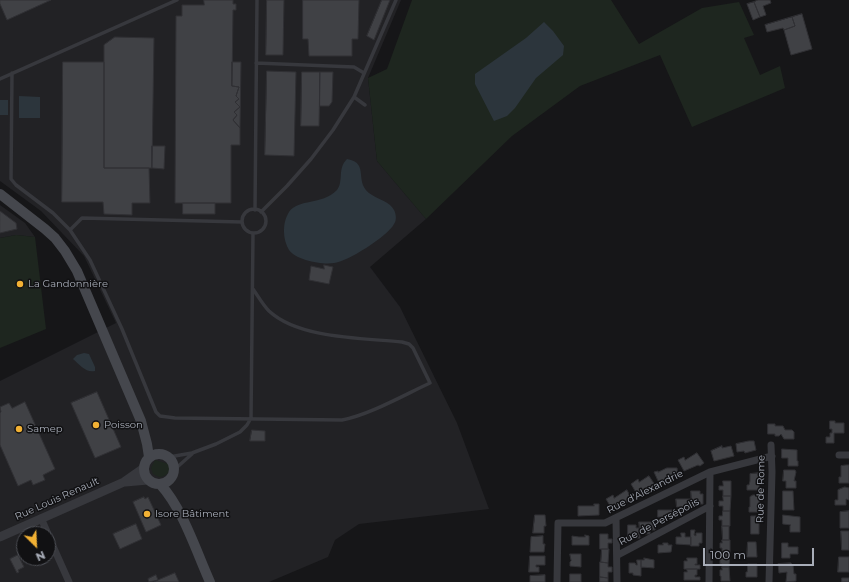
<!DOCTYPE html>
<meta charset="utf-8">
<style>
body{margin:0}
#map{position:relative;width:849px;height:582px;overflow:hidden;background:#161618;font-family:Montserrat,sans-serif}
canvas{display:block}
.north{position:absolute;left:16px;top:526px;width:40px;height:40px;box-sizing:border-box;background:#111113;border:1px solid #4d4f55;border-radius:50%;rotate:156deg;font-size:11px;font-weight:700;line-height:16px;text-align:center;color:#a8adb8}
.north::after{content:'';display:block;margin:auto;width:14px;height:18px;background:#f2b134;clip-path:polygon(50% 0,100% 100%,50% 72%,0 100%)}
.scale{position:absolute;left:703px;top:548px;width:111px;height:18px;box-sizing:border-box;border:2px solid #a8adb8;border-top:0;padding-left:5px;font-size:12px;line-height:14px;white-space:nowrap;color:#a8adb8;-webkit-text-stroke:3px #111113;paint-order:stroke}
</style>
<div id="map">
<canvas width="849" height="582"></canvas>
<div class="north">N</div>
<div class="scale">100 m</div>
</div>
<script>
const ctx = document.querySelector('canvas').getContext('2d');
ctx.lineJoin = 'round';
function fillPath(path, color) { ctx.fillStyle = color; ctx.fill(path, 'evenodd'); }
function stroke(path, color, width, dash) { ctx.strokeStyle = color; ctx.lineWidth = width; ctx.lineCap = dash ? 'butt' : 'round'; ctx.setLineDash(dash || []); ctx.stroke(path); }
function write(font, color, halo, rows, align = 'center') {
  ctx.font = font + ' Montserrat,sans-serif'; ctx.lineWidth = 3; ctx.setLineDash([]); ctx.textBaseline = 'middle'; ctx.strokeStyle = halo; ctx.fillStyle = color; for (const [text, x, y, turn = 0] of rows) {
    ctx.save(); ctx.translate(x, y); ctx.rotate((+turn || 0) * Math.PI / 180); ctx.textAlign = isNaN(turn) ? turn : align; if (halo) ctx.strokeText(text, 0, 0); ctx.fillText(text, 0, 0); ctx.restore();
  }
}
fillPath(new Path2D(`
 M0 0H401L368 78 377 161 426 219 370 267 400 307 457 423 489 509 359 524 335 540 328 557 269 582H0V381L116 323 84 256 41 211 0 181ZM24 534H48V558H24Z
 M0 205 25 223 35 237 16 235 0 238Z`), '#222225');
fillPath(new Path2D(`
 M412 0H611L639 44 702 8 739 2 754 35 744 38 760 75 780 66 785 88 692 127 660 55 580 86 512 136 426 219 377 161 368 78 387 69Z
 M16 235 35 237 46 329 0 348V238Z
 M155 460 169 464C171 472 166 477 159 477L153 474 151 468Z`), '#1e261f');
fillPath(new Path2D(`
 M544 22 553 31 564 46 563 55 536 78 515 108 507 116 494 121 475 84V74L526 38Z
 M19 96 40 97V118H19Z
 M0 100H8V115H0Z
 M347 159C371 163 352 183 372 195 378 199 390 202 394 210 396 214 397 220 394 224 388 236 347 262 334 263 322 265 296 260 289 250 286 245 284 238 284 232 284 224 285 219 289 212 299 198 321 206 337 190 344 181 337 169 347 159Z
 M84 353 89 354 95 367V371C86 373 80 365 73 359L77 355Z`), '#2c353c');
const building = new Path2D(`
 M0 0H51L7 20 0 4Z
 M204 0H233V4H236V10H233L232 86 239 87 236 96 239 99 235 102 240 107 234 112 237 115 233 120 240 128V145H231V203H175L176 16H182V5H204Z
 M267 0H284L283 55H266Z
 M303 0H359L358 39H352V56H309L308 39H303Z
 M382 0H390L374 40 367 36Z
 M758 0H770L771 3 763 6 766 15 760 17 754 2Z
 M754 2 760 17 753 20 747 4Z
 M802 14 812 49 791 55 784 30 795 26 792 17Z
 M792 17 795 26 784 30 783 28 767 32 765 25Z
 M115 37 154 38 152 168H104V45Z
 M63 62H104V168H149L150 203H132V215L104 214 103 202H62Z
 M232 62H241L240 128 233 120 237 115 234 112 240 107 235 102 239 99 236 96 239 87 232 86Z
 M267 71 296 72 294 156 265 155Z
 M302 72H320L319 126H301Z
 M320 72H333L332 102 329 106H320Z
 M152 146H165L164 169 152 168Z
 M183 203H215V214H183Z
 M0 211 16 223 17 229 0 233Z
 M324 265 333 267 329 284 309 280 311 266 324 269Z
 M97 392 121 447 95 458 71 403Z
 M25 402 55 469 43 475 45 480 33 485 31 480 18 486 0 445V413L1 412 0 407 9 403 12 408Z
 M830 421H835V423H844V433H834V443H826V437H830V433H832V429H830Z
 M768 424H775V426H783L785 430H792L794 432V439H784L781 434 779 436H775V434H768Z
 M252 430 265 431V441H250Z
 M749 441H754L756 450 745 453 744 451 737 452 736 444Z
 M722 446V448L731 446 734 456 714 461 711 451Z
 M782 449 797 450V461H798V466H788V458H782Z
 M697 453 704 463 700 466 698 465 684 471 678 460 684 457 685 460Z
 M846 465H849V483H839V477H841V466Z
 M667 468H677L678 477H668L667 479 659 483 654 472 658 471V472Z
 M784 470H795L796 472 794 481H796V488H786V481H783Z
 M759 473V490H747V485H749L750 481V474Z
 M649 476 655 485 637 494 631 484 638 479 639 482Z
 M723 481H731V496H723V490H719V486H723Z
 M845 487 849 488V500L846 499V505H835V500H838V490Z
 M627 490 632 500 612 509 606 499 613 495 614 498Z
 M691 491H700V494H703V504H697V502H695V507H692Z
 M783 491H793L794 510H783Z
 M753 495H760L758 512H749V507H750V497Z
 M723 496H731L730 511H723V506H719V501H723Z
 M144 497 145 499 148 497 161 525 146 532 133 502Z
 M676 499H692V507H686V511H681V507H677Z
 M594 504H599V515L578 516V506H594Z
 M658 510H673V517H668V521H663V517H658Z
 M723 511H730V526H722V520H719V516H722Z
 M849 511V528H840V512Z
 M535 515H545L546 526H544V533H533Z
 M783 515 800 517V532H790V526L791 525 783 524Z
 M751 516H759V534H751Z
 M639 522H655V530H650V534H645V530H640Z
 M136 524 142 539 120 549 113 534Z
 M628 525H636V528H639L640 538H633V536H632V541H628Z
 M722 526H729V540H723Z
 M691 530H695L694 535 696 536V533H702V543H699V546H691Z
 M841 531H849V550H842Z
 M681 533H685V537H691V545L676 544V537H681Z
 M600 534H608V539H612V543H608V549H600Z
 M585 535 589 536V545H572V536L579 537H585Z
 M543 536V544H545L544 552H530L531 537Z
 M722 540H730V553H722V548H720V543H722Z
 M748 542H756L757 557H747Z
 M663 543H668V545H672L671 552 658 553V545H663Z
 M782 543H788V547H798V554H790V558H782Z
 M602 549H609L608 563 601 562Z
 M722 553H730L729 567H722V564H720V558H722Z
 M570 554H581V567L570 566V562L571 561Z
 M18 555 24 567 18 570 19 572 17 573 10 559Z
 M530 556H545V565H536V567H539V572H529Z
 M839 557H849V572H838Z
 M644 558 654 560V568L641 567V560H644Z
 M687 558H697V564H695V565H700V569H684V561H687Z
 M637 560H641V576L633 575V573H629V563H635L636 565H637Z
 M600 562 608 563V567H612V572H608V578L600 577Z
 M791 563 793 565 794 574H796V581L786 582 787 572 779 573 778 564Z
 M748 564H757V577H746V572H747Z
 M722 567H729L730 581H721V576H720V570H722Z
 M687 569H697V575H695V577H700V580H684V572H687Z
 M175 573 179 582H154L158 580Z
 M570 574H581V582H570Z
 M156 575 158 580 149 582 148 579Z
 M545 575V582H530V576Z
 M600 577 608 578V582H600Z
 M842 578H849V582H842Z`);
fillPath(building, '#404145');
stroke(building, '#303034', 1);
stroke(new Path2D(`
 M256 63 354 67 364 73
 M12 73 11 179 16 185 53 213 70 230 82 218 242 222
 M0 79 177 0
 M354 97 365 105
 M242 221a12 12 0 1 1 24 0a12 12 0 1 1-24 0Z
 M255 210 257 0
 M261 212 287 186 311 159 333 130 354 97 396 0
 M70 230 90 260 122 329 156 412 160 416 175 418 342 420C369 415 404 395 430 383L413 348 409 344 402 342C364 338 299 339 269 311 263 305 258 296 253 289
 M169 457 192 453 216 444 240 432 247 425 251 418 253 233
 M175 469 192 454`), '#37383d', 3.5);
stroke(new Path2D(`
 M839 455H849
 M41 518 48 534
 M616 518 617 582
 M48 535 69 582
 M618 555 710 506
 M557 582 558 523H605L710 472 772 456
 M709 582 710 472
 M769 582 772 472 771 445`), '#37383d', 7);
stroke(new Path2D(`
 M125 482 148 480
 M0 537 124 482 144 468`), '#37383d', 9);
stroke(new Path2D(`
 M0 194 45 229 55 238 65 251 77 271 141 421 147 444 149 457
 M144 469a15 15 0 1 1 30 0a15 15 0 1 1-30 0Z
 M160 484C183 509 196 551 210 582`), '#45474d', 10);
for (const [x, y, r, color] of [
 [20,284,4,"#f2b134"],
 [96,425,4,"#f2b134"],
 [19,429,4,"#f2b134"],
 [147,514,4,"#f2b134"]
]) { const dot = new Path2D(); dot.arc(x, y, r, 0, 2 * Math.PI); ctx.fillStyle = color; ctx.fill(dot); stroke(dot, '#111113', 1.5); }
write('10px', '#a8adb8', '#111113', [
 ["La Gandonnière",28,284],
 ["Poisson",104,425],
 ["Samep",27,429],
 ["Isore Bâtiment",155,514]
], 'left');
write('10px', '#a8adb8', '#111113', [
 ["Rue de Rome",761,489,-89],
 ["Rue d'Alexandrie",645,492,-27],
 ["Rue Louis Renault",57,499,-24],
 ["Rue de Persépolis",659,522,-28]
]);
</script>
